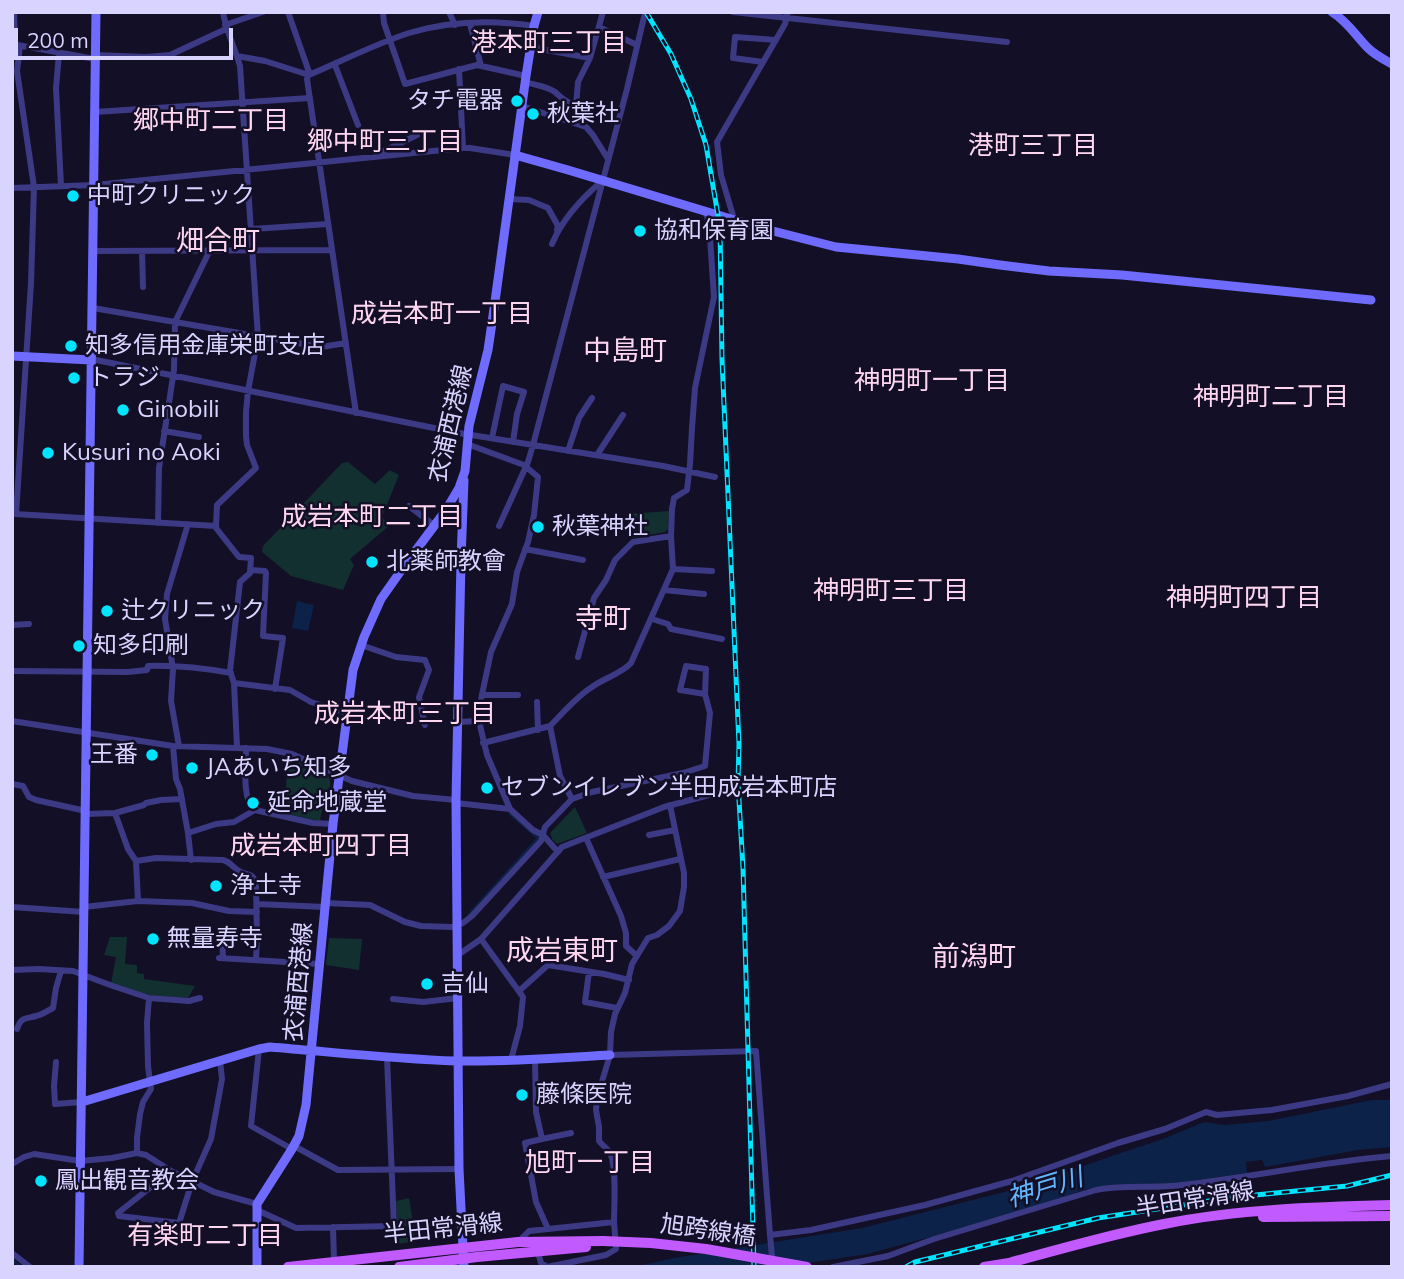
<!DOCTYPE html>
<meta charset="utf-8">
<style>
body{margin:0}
#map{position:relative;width:1404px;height:1279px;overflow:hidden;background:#130f26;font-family:Mulish,sans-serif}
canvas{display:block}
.frame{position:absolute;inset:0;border:14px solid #d9d4ff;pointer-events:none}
.scale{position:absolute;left:14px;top:28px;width:219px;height:32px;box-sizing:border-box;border:4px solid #d9d4ff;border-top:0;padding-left:9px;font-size:21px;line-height:24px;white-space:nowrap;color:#d9d4ff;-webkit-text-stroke:5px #130f26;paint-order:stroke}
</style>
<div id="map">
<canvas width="1404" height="1279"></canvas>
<div class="frame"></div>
<div class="scale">200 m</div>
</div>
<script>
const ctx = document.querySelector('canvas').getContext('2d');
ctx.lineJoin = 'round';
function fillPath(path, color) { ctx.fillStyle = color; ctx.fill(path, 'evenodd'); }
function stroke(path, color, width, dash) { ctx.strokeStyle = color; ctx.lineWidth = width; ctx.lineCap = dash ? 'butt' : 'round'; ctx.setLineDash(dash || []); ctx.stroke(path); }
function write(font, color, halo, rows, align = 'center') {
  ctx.font = font + ' Mulish,"Noto Sans JP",sans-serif'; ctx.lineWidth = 5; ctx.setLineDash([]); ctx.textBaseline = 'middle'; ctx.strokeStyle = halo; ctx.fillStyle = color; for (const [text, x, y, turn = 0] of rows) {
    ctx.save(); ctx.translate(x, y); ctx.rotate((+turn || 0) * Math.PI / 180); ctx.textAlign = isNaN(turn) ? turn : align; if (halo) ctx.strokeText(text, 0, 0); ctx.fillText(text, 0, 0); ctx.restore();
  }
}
fillPath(new Path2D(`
 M348 462 375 484 390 470 399 475 382 517 390 525 350 559 354 565 343 590 291 576 262 552 263 546 342 463Z
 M669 511 668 529 665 532 633 538 631 521 626 518 628 514Z
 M289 758 328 775C333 785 329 794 325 803 322 808 321 815 320 821L283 813Z
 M575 807 587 833 557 844 552 839 550 833Z
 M110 937H127L125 964 137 965V973L144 974V979L195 986 188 998 149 995 111 983 116 957 104 955Z
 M329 938 362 939 359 970 326 965Z
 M409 1198 416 1241 398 1244 396 1201Z`), '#12302f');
fillPath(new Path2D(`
 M297 601 314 605 308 631 292 628Z
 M1372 1100H1392V1147L1358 1150 1265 1167 1262 1160 1246 1162 1247 1173 1176 1183 1107 1185 1087 1189 1010 1215 868 1254 780 1267H634L674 1258 862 1228 1028 1186 1109 1157 1163 1139 1204 1122 1225 1125 1268 1121Z`), '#0c2248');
stroke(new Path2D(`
 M469 914 538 838 510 814
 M12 1260 21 1267`), '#0c2248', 2.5);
stroke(new Path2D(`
 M14 12 15 45
 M223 12C226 31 235 48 240 66L258 337 248 391 246 412V436L247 445 256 468 217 505 216 526V528L239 557 251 558 250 573 240 582 230 671 234 683 237 747
 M288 12 309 72 307 79 356 413
 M383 12 384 23 405 84 477 65 526 76
 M449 12 455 25
 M733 12 1007 42
 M470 24 481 66
 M225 25 263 12
 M599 27 637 45
 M12 44 95 59
 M530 47 590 58
 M59 54 56 88 61 186
 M95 55 146 57 170 55 226 29
 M237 56 265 61 309 75C342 61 375 44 409 33 449 21 493 20 534 26
 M763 62 733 58 735 37 776 40
 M335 65 358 125
 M459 69 463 148
 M525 82C535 85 547 86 555 92 563 99 566 102 576 106L578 82 590 58 603 12
 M522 106 586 127 593 135 608 159
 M95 112 310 98
 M376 155 417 135
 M12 188 95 185 463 148H470L515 155
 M509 199 529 200 548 208 558 226 557 230
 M734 219 721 175 717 142 785 24 788 12
 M252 229 328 224
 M552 244C562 220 582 198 602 181
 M94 251 332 250
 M142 251 143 287
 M93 308 321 347 346 343
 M91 360H96L459 433 663 466 715 477
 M164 431 199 437
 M492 438 503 386 524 392 517 414 513 442
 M467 444 524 465 538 477 534 515 528 542 517 572 512 604 491 652 479 709V721L487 755 510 809 533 830 543 835 558 852
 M568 451 579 418 592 398
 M597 455 623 415
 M409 506 435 526
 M15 514 216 526
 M16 514 31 283 34 187 17 71 20 46
 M158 523 159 468 174 370 175 322 210 250
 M499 526 528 462 533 445 627 89 644 17 647 12
 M525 549 583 560
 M673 569 712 571
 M251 570 265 571 266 573 263 636 283 638 275 689
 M664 590 704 594
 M652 619 668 624 671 629 722 639
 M12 625 29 624
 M361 645 396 657 425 660 429 670 419 697 425 725
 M578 657 594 598 606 580 615 560 633 542 671 536
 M12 671 128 672 147 670 148 666C176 665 203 668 231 673
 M234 683 290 690 311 702 347 713
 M482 695H518
 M537 702 538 730
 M12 721 173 746 267 749 292 754 352 781 413 796 456 800
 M458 722 479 721
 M483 743 550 726
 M173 746 176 779 180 789 188 833 191 860
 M179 746 171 701 173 669 165 619 167 594 188 524
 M246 748C246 769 242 793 253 811
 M12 784 23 786 29 797 36 800 86 811
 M572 799 560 776 550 726C563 713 576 697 592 687 604 678 621 674 631 663L673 569 671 536 672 509 674 498 687 490 690 464 692 428 695 388 714 297 709 222 705 211
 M456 803 510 809
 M115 813 128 849 136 861 138 901
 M86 814 115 813 144 805 146 803 161 800 182 799
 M188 833 216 824 234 822 255 810 313 823 333 824
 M649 835 675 830
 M586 838 621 916 626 933V946L637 956
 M136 861 156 858 223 860C231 862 232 867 239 871 249 877 254 871 256 887L257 936 256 960
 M603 877 680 859
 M326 903 370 905 405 922 421 926 452 927 463 923 472 916 541 841 545 827 572 799 592 792 683 773 705 766 710 713 705 694 706 669 686 666 680 690 705 694
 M257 904 325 907
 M12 907 84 912
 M84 907 138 901 192 903 229 911 257 912
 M222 933 223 958
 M481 939 523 997 520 1026 511 1060
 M458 955 481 939 562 847 664 807 724 791
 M219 958 319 964
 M12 970 39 969 73 971 110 985 149 998 189 1001 200 998
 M589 972 585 1002 617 1008
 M519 991 548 965 604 974 629 980
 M393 999 423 1002 458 998
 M17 1029C21 1017 25 1019 36 1016 42 1015 47 1011 53 1008L56 988 61 971
 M259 1049 251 1126 292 1149
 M610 1055 756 1051 770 1235 811 1230 925 1205 1012 1181 1118 1143 1165 1129 1206 1112 1217 1115 1272 1110 1348 1096 1392 1084
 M535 1059 536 1112 542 1139 525 1143 536 1202 548 1229
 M56 1062 54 1086 55 1104 82 1102
 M542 1139 571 1133
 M294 1146 338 1170 459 1169
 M137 1153V1138L140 1114 143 1102 151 1089 148 1066 147 1023 149 998
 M12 1164 24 1157 34 1154 80 1161 112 1158 137 1153 146 1155 171 1171 214 1192 257 1204
 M171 1171 118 1213 119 1216 179 1223 192 1182 211 1139 222 1079 220 1060
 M257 1210 296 1228 394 1226 387 1058
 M614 1222C614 1208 617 1165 610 1153 608 1149 602 1145 599 1141V1127L596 1110 597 1098 610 1055 611 1032 615 1014 625 993 632 964 648 938 657 935 669 926 680 911 684 887V873L670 805
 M333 1227 334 1261
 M770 1235 773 1267
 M518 1242 529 1231 614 1222 616 1249 606 1255 547 1267 541 1263 538 1252
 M12 1253 30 1267
 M833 1267 888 1256 934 1239 1096 1190C1125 1184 1154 1189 1182 1185 1252 1177 1321 1162 1392 1156`), '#3d3a85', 6);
stroke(new Path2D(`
 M1332 12C1348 22 1356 36 1368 48 1375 55 1383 59 1392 64
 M515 155 568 170 761 228 836 247 958 259 1000 265 1049 271 1122 275 1371 300
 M12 356 91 360
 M82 1102 259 1049 270 1047C332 1052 393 1059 456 1061 507 1062 559 1058 610 1055
 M79 1267 96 12
 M257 1267V1204L292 1149 299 1136 306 1105 333 824 353 670 364 637 381 599 405 565 446 510 459 488 465 471 469 426 488 350 493 316 526 76 534 26 538 12
 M464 1267 459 1169 456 800 461 560 464 480`), '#6f6bff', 9);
stroke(new Path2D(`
 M1263 1217 1392 1216
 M288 1267 518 1242 603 1241
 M399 1267 477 1257 586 1247
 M984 1267 1009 1263C1060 1249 1112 1234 1164 1224 1239 1209 1315 1207 1392 1205`), '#c25bff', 10);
const rail = new Path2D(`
 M646 12 671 54 691 99 706 145 720 227 722 359 739 744 738 783 743 868 754 1267
 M906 1267 915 1262 1098 1218 1235 1197 1347 1186 1392 1175`);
stroke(rail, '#00e5ff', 5);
stroke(rail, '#130f26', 2.5, [8]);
stroke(new Path2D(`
 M603 1241 651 1243 706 1249 807 1267`), '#c25bff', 10);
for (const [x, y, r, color] of [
 [517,101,7,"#00e5ff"],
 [533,114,7,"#00e5ff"],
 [73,196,7,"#00e5ff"],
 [640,231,7,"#00e5ff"],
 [71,346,7,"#00e5ff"],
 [74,378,7,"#00e5ff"],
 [123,410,7,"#00e5ff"],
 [48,453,7,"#00e5ff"],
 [538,527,7,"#00e5ff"],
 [372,562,7,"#00e5ff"],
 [107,611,7,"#00e5ff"],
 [79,646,7,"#00e5ff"],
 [152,755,7,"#00e5ff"],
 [192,768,7,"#00e5ff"],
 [487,788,7,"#00e5ff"],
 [253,803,7,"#00e5ff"],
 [216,886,7,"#00e5ff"],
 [153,939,7,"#00e5ff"],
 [427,984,7,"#00e5ff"],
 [522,1095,7,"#00e5ff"],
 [41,1181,7,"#00e5ff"]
]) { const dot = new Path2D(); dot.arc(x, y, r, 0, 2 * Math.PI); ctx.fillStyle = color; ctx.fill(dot); stroke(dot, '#130f26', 2.5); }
write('24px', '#d9d4ff', '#130f26', [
 ["タチ電器",503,101,"right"],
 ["秋葉社",547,114],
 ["中町クリニック",87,196],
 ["協和保育園",654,231],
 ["知多信用金庫栄町支店",85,346],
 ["トラジ",88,378],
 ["Ginobili",137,410],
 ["Kusuri no Aoki",62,453],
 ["秋葉神社",552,527],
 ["北薬師教會",386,562],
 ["辻クリニック",121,611],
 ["知多印刷",93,646],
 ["王番",138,755,"right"],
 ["JAあいち知多",206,768],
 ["セブンイレブン半田成岩本町店",501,788],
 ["延命地蔵堂",267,803],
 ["浄土寺",230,886],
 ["無量寿寺",167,939],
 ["吉仙",441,984],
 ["藤條医院",536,1095],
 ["鳳出観音教会",55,1181]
], 'left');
write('24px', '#d9d4ff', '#130f26', [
 ["衣浦西港線",451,424,-77],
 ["衣浦西港線",299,982,-85],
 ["半田常滑線",1195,1200,-9],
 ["半田常滑線",443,1229,-6],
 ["旭跨線橋",708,1231,8]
]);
write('26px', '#ffd6f0', '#130f26', [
 ["港本町三丁目",549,43],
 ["郷中町二丁目",211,121],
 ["郷中町三丁目",385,142],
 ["港町三丁目",1033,146],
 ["成岩本町一丁目",442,314],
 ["神明町一丁目",932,381],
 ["神明町二丁目",1271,397],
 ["成岩本町二丁目",372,517],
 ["神明町三丁目",891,591],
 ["神明町四丁目",1244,598],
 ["成岩本町三丁目",405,714],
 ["成岩本町四丁目",321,846],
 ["旭町一丁目",590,1163],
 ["有楽町二丁目",205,1236]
]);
write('italic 26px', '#62b6ff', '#130f26', [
 ["神戸川",1045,1188,-17]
]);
write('28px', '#ffd6f0', '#130f26', [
 ["畑合町",218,242],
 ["中島町",625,352],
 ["寺町",603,620],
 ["成岩東町",562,952],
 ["前潟町",974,958]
]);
</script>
